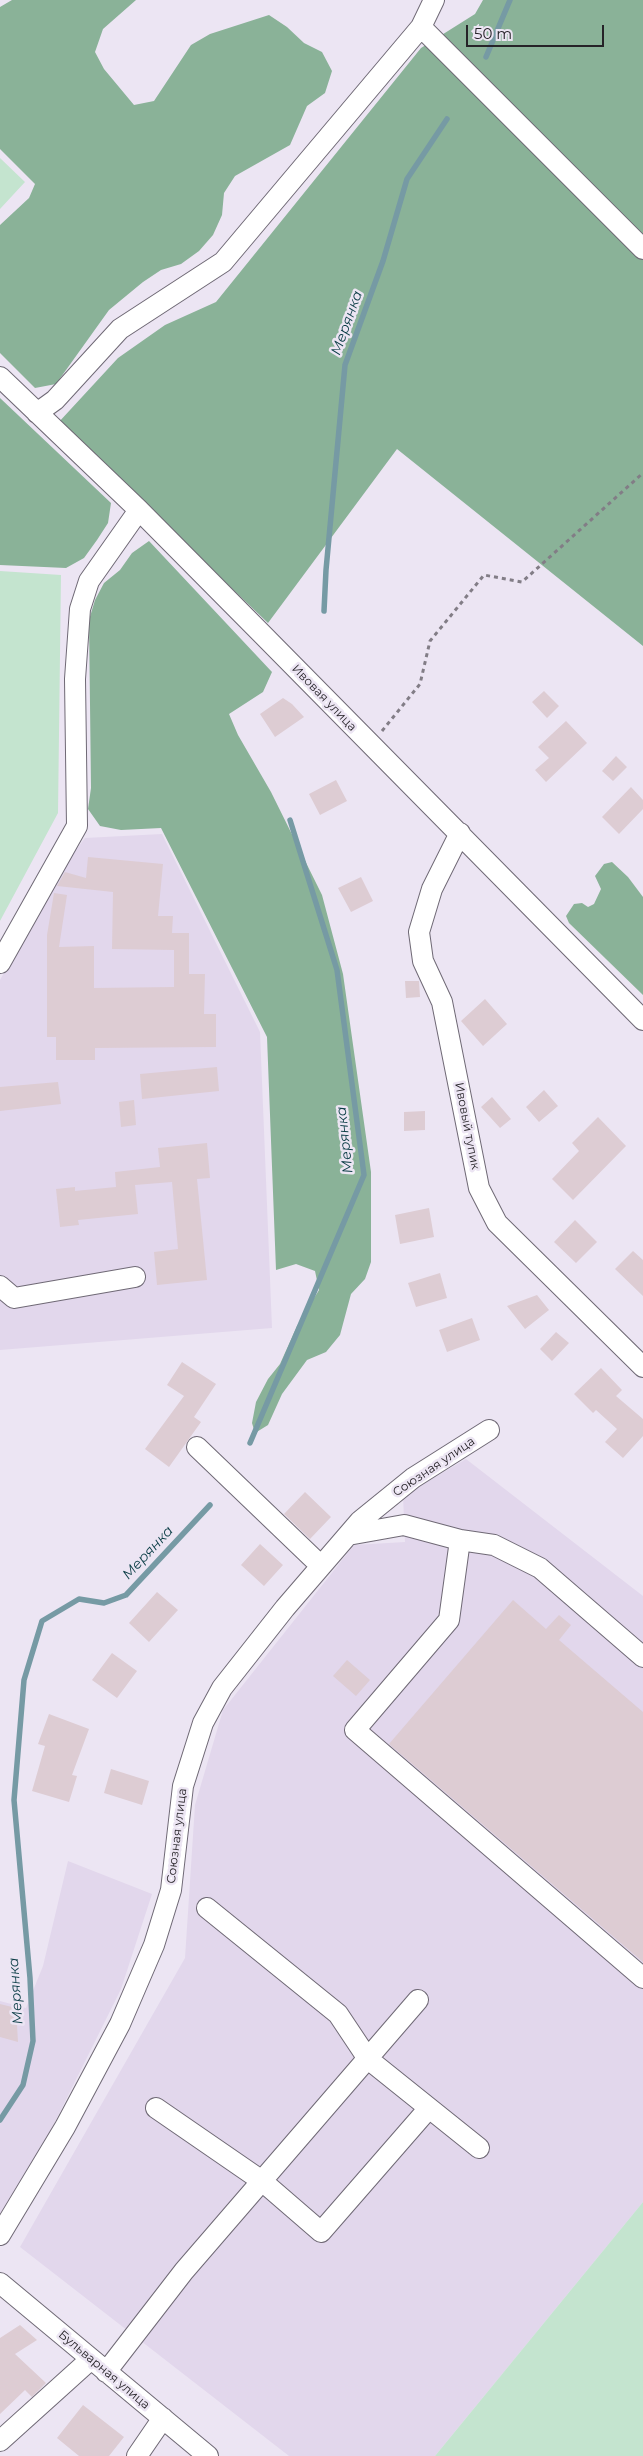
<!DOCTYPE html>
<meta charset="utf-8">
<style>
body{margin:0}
#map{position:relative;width:643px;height:2456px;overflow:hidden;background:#ece5f3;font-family:Montserrat,sans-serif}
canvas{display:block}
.scale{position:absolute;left:466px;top:25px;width:138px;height:22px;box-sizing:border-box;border:2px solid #262328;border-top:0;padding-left:6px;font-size:15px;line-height:18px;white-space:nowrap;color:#262328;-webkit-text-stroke:4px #ece5f3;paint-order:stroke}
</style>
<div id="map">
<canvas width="643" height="2456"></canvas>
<div class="scale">50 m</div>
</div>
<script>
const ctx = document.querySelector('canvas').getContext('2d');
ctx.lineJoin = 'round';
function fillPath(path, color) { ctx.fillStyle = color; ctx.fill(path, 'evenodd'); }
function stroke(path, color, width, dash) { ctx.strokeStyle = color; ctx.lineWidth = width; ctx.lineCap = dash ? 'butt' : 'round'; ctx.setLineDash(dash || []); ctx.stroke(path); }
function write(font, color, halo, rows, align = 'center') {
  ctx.font = font + ' Montserrat,sans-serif'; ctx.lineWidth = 5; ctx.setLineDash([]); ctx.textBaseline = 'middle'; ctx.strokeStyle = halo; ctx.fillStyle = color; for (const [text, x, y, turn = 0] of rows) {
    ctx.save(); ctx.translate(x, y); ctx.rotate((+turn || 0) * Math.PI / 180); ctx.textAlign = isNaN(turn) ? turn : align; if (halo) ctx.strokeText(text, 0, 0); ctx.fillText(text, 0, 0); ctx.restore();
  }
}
fillPath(new Path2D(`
 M162 834 260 1032 272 1328 0 1350V980L54 879 85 838Z
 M466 1459 643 1596V2202L435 2456H289L20 2247 185 1958 195 1805 223 1710 354 1545 405 1542 403 1496Z
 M68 1861 152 1894 121 1989 47 2138 0 2216V2001L26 2008 43 1966Z`), '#e2d7ec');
fillPath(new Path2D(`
 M0 158 25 182 0 209Z
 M0 571 61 575 58 813 0 921Z
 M643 2202V2456H435Z`), '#c4e4cf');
fillPath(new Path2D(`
 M12 0H136L103 29 95 52 104 69 134 105 154 101 191 45 210 34 269 15 287 27 304 43 322 52 332 71 325 93 307 106 290 145 235 176 224 193 222 215 213 235 199 251 181 264 161 270 143 282 109 310 56 384 35 388 0 353V225L29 198 35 184 0 149V7Z
 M483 0H643V646L397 449 268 623 58 423 118 358 165 325 216 302 421 48 475 14Z
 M0 398 111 503 108 523 97 540 84 558 66 568 0 565Z
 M149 541 272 672 263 692 229 714 238 735 271 792 322 895 343 974 371 1172V1262L365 1279 351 1294 340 1335 326 1352 307 1360 282 1394 268 1425 255 1433 252 1423 256 1402 268 1379 280 1364 297 1326 319 1290 315 1271 296 1264 276 1270 267 1037 161 828 121 830 100 826 88 809 91 788 89 620 95 600 104 583 120 570 132 553Z
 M612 862 628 877 643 897V995L569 923 566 916 574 904 582 903 588 907 594 904 601 889 595 876 604 864Z`), '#8ab298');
stroke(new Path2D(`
 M486 57 510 0
 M324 611 326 570 345 365 383 261 407 179 447 119
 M250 1443 364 1175 337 970 290 820
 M0 2120 23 2085 33 2041 30 1978 14 1800 24 1680 42 1621 79 1599 104 1603 126 1595 210 1505`), '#769aa4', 5.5);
fillPath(new Path2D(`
 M544 691 559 706 547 718 532 702Z
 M283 698 292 704 304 717 275 737 260 714Z
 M566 721 587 743 546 782 535 770 549 758 538 747Z
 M616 756 627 767 613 781 602 771Z
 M336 780 347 801 320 815 309 794Z
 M631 787 643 800V809L619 834 602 817Z
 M88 857 163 864 158 916H173L172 933H189V974H205L204 1014H216V1047L95 1048V1060H56V1037H47V935L54 893 67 895 59 947 94 946V988L174 987V950L112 949 113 892 57 886 65 872 86 878Z
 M361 877 373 901 351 912 338 888Z
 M405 981H419L420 997 406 998Z
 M485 999 507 1024 483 1046 461 1021Z
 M217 1067 219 1091 142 1099 140 1074Z
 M58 1082 61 1104 0 1111V1087Z
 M544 1090 558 1106 539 1122 526 1107Z
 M492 1097 511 1119 500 1128 481 1107Z
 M134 1100 136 1125 121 1127 119 1102Z
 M425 1111V1130L404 1131V1112Z
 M598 1117 626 1146 573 1200 552 1179 579 1151 572 1143Z
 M207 1143 210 1178 197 1179 207 1280 157 1285 154 1252 178 1249 172 1182 135 1185 138 1214 78 1220 79 1225 60 1227 56 1189 75 1187V1191L116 1187 115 1172 160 1167 158 1148Z
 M429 1208 434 1237 400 1244 395 1215Z
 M575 1220 597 1242 576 1263 554 1242Z
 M633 1251 643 1260V1296L615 1269Z
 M440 1273 447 1298 416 1307 408 1283Z
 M537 1295 549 1310 525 1329 507 1306Z
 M472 1318 480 1340 447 1352 439 1330Z
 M556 1332 569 1343 552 1361 540 1349Z
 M182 1362 216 1384 194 1417 201 1422 169 1467 145 1449 184 1396 167 1385Z
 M601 1368 622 1390 616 1396 643 1419V1436L623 1458 605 1442 617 1429 596 1410 593 1413 574 1394Z
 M305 1492 331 1517 310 1539 284 1514Z
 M260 1544 283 1565 264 1586 241 1565Z
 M157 1592 178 1610 149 1642 129 1623Z
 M513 1600 546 1629 559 1615 571 1625 559 1640 643 1712V1962L389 1744Z
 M112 1653 137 1671 117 1698 92 1680Z
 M347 1660 370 1680 356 1696 333 1676Z
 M49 1714 89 1729 72 1775 77 1776 69 1802 32 1791 45 1746 38 1744Z
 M111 1769 149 1781 142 1805 104 1793Z
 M0 2004 16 2008 18 2042 0 2037Z
 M20 2325 37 2340 15 2354 46 2383 32 2397 25 2390 0 2414V2338Z
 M83 2405 124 2437 109 2456H79L57 2438Z`), '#ddccd3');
const minor = new Path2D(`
 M421 27 643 249
 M0 377 139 510 261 633 643 1020
 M37 413 55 400 120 329 223 262 421 27 434 0
 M460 833 432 889 419 932 423 961 442 1002 479 1188 497 1223 643 1367
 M0 963 77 826 75 679 80 609 89 581 139 510
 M0 1286 14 1298 135 1277
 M197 1447 320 1565
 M348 1535 404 1525 460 1540 494 1545 540 1568 643 1657
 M460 1540 449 1620 355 1730 643 1978
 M207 1908 338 2014 368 2059 479 2148
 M156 2108 262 2181 321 2232 429 2108
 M0 2235 65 2127 120 2024 154 1945 171 1890 183 1786 203 1723 222 1688 285 1608 360 1521 413 1478 489 1430
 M0 2283 208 2456
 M106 2372 184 2271 418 2000
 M0 2441 91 2359
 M137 2456 163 2418`);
stroke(minor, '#6f6975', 22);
stroke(new Path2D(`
 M382 731 420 684 430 641 484 575 522 582 643 473`), '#827d86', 3, [4, 4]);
stroke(minor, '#fff', 20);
write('12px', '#262328', '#ece5f3', [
 ["Ивовая улица",324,698,46],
 ["Ивовый тупик",467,1126,79],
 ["Союзная улица",434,1467,-34],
 ["Союзная улица",177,1836,-83],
 ["Бульварная улица",104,2370,40]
]);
write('italic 14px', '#0a3c45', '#ece5f3', [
 ["Мерянка",347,323,-70],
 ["Мерянка",345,1140,-96],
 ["Мерянка",148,1553,-47],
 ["Мерянка",16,1991,-94]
]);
</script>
